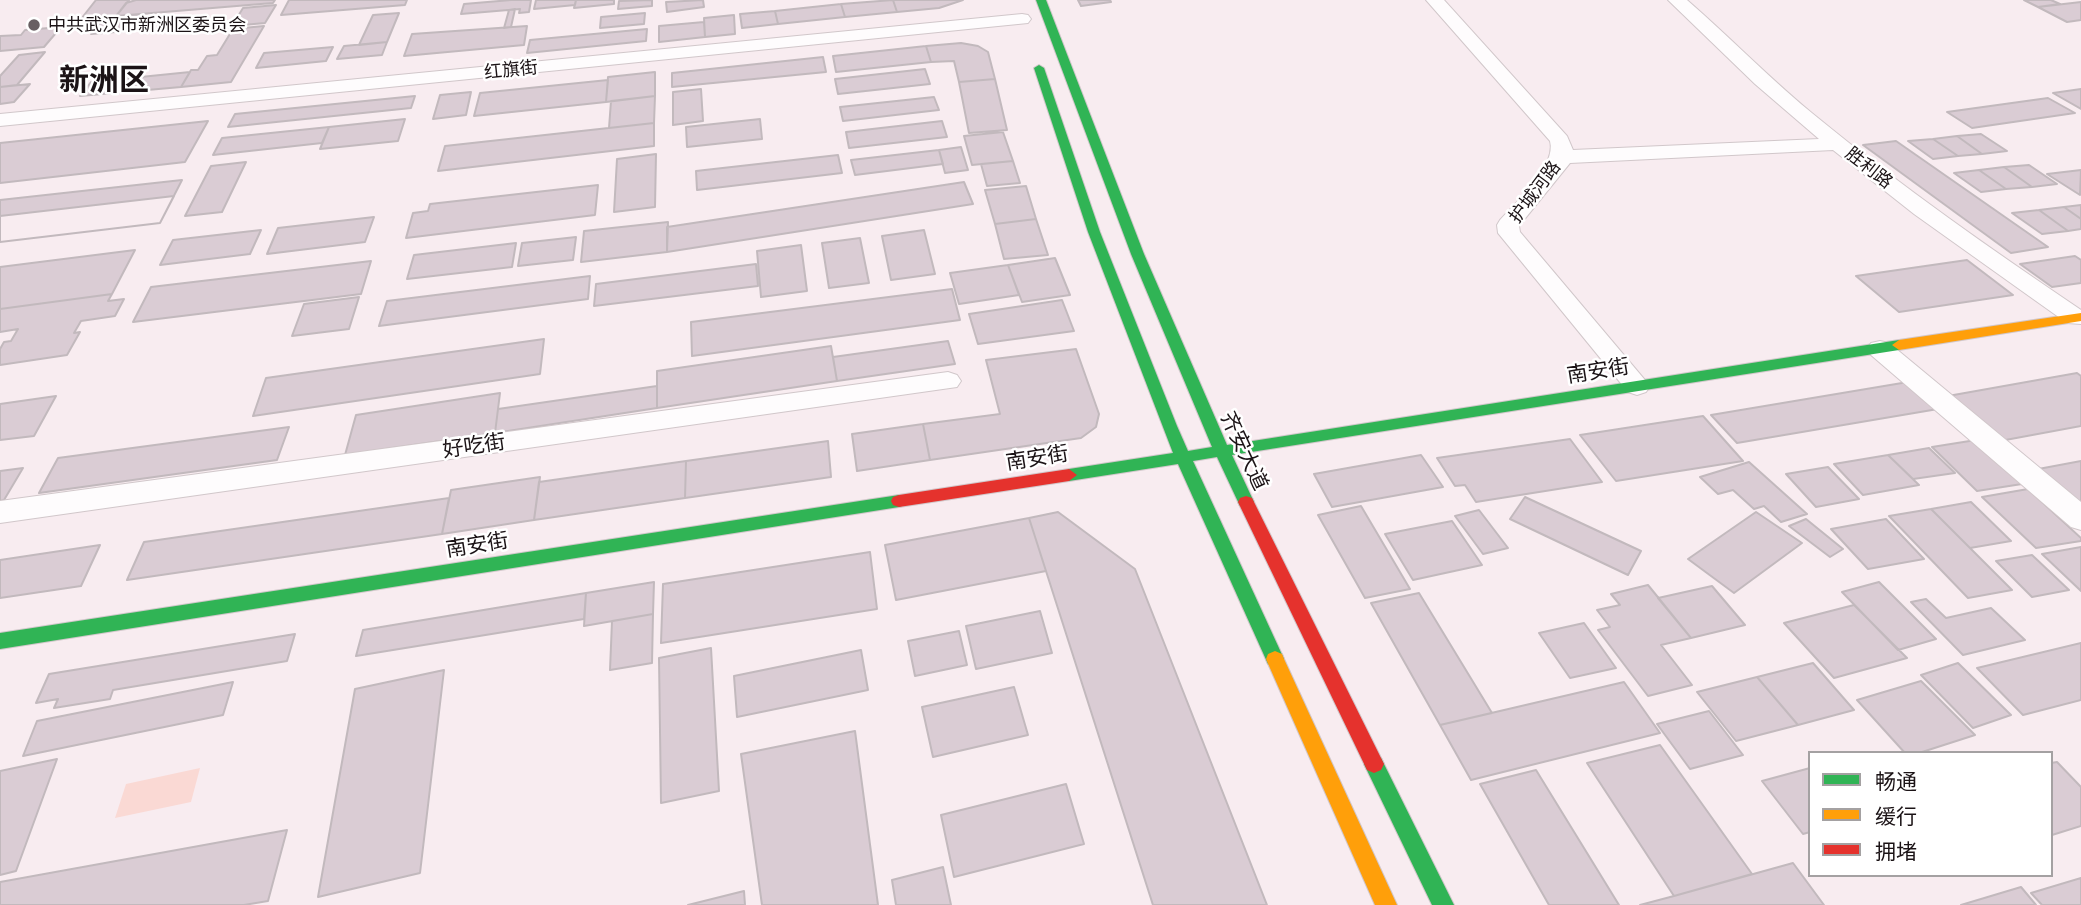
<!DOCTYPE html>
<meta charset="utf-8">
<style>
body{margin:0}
#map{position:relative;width:2081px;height:905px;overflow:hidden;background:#f8ecf0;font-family:"Asap Condensed","Noto Sans SC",sans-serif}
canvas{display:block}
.legend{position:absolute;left:1808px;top:751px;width:245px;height:126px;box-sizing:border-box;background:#fff;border:2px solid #a4a1a2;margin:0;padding:9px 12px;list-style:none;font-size:21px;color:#1b1316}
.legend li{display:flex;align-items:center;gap:14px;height:35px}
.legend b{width:35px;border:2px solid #a4a1a2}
</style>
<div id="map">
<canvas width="2081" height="905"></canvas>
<ul class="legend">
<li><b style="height:9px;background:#30b455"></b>畅通</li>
<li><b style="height:9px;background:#ff9f0a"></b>缓行</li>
<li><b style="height:9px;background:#e5322d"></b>拥堵</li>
</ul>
</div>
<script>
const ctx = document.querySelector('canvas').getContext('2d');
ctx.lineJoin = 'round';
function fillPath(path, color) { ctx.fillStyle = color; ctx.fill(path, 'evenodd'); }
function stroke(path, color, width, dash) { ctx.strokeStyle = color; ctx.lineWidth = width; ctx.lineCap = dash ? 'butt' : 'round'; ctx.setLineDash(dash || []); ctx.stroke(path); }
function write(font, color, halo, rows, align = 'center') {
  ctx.font = font + ' "Asap Condensed","Noto Sans SC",sans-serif'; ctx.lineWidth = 5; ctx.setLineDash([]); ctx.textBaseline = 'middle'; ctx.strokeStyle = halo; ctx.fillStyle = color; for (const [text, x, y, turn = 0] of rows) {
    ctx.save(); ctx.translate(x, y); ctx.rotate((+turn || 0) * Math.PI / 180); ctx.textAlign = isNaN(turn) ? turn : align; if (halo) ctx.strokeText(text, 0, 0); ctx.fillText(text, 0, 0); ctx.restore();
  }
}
fillPath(new Path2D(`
 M200 768 191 802 115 818 126 784Z`), '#fad9d4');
const building = new Path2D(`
 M96 0H129L116 16 81 19Z
 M136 0H275L273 3 116 16 126 3Z
 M289 0H407L405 5 281 15Z
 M511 0H531L529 12 519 13 520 9 461 14 464 4Z
 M536 0H576L575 5 534 9Z
 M576 0H614V4L574 8Z
 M652 0V6L618 9 619 1Z
 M703 0 704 7 667 12 666 2Z
 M893 0H963L939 8 897 12Z
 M893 0 897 12 845 17 841 4Z
 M1078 0H1110L1111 2 1081 6Z
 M2024 0H2051L2060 4 2038 7Z
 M2081 2V20L2067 22 2038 7Z
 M841 4 845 17 778 24 775 11Z
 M276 5 265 23 232 26 243 8Z
 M515 9 511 27 504 28 509 10Z
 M775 11 778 24 742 28 740 14Z
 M399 13 387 42 359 45 373 15Z
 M645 13 644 24 600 28 601 17Z
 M142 14 128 31 91 34 104 17Z
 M734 15 735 34 705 37 704 18Z
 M704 22 705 37 659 42V26Z
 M264 26 231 82 181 87 191 70H198L207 56 217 55 233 29Z
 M527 26 524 45 404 56 412 34Z
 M61 27 44 47 0 51V36L21 35 25 30Z
 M647 29 646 41 527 53 530 40Z
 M387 42 382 55 337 59 344 46Z
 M961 43 978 46 988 52 995 79 959 82 954 61 931 62 926 46Z
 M926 46 931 62 836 72 833 56Z
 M333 47 326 61 256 68 264 53Z
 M45 52 17 85 0 87V76L19 55Z
 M823 57 826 72 672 87V73Z
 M925 69 930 84 838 94 835 79Z
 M190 72 181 87 80 96 91 82Z
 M655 72V96L606 102 608 77Z
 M995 79 1007 130 969 133 959 82Z
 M608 80 606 102 474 116 480 93Z
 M30 84 14 102 0 104V87Z
 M701 89 703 121 673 125V92Z
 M2081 89V109L2053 93Z
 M471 92 466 115 433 119 440 95Z
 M415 96 411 108 228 127 235 114Z
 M655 96 654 123 609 128 611 101Z
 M934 97 939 110 843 121 840 107Z
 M2048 98 2075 113 1972 128 1947 112Z
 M405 119 398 141 320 149 329 127Z
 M760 119 762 139 687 147 686 127Z
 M208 121 185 162 0 183V143Z
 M942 121 947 137 849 148 846 132Z
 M654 123V146L438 171 445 146Z
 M329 127 322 143 213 155 222 138Z
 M1003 132 1013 161 972 165 964 136Z
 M1981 134 2007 151 1982 154 1957 136Z
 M1957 136 1982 154 1958 156 1933 139Z
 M1933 139 1958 156 1933 159 1908 141Z
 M1896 141 2048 247 2011 253 1863 145Z
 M961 147 968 170 945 173 939 150Z
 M939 150 943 164 855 175 851 160Z
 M656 154 655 207 614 212 617 159Z
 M838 155 842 173 697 190 696 171Z
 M1013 161 1020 183 987 186 981 164Z
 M246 162 222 212 185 216 211 166Z
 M2029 165 2057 184 2032 187 2004 167Z
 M2004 167 2032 187 2006 189 1979 170Z
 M1979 170 2006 189 1981 192 1954 173Z
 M2081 170 2080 195 2047 174Z
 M182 180 160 223 0 242V200Z
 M964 182 973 204 667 252V227Z
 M598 185 595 215 406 238 413 213 428 211 430 204Z
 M1026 186 1036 219 995 224 985 190Z
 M174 196 160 223 0 242V216Z
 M2081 205V219L2064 207Z
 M2064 207 2081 219V229L2068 231 2039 210Z
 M2039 210 2068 231 2042 234 2012 213Z
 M374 217 365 242 267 254 278 228Z
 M1036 219 1048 255 1004 259 995 224Z
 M668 222 667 252 581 262 584 231Z
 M261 230 250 254 160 265 173 240Z
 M924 230 935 274 891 280 882 236Z
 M576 237 573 260 518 266 522 243Z
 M860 238 869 283 829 288 822 243Z
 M516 243 512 267 407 279 414 255Z
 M801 245 807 291 761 297 757 251Z
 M135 250 112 294 0 309V267Z
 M2075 256 2081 260V283L2052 287 2020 264Z
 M1055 258 1070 295 1022 302 1008 265Z
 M1967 260 2013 295 1899 312 1856 276Z
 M371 261 361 294 133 322 151 287Z
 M756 264 758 286 594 306 596 284Z
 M1008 265 1019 295 959 304 950 273Z
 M590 276 588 299 379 326 387 301Z
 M952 289 960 320 692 356 691 322Z
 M112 294 108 301 124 299 115 316 81 321 74 333 80 332 67 355 0 365V349L4 342 11 341 18 329 0 332V309Z
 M359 297 349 329 292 336 304 304Z
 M1062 300 1074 331 978 344 969 314Z
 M544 339 540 374 253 416 266 378Z
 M948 341 955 364 837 381 833 357Z
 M831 346 837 381 657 408V371Z
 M1076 349 1099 414 1096 427 1081 438 930 460 923 424 1000 414 986 360Z
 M2077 373 2081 376V426L2000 441 1948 396Z
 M1908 382 1938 409 1737 443 1711 415Z
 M657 386V408L495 433 498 409Z
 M500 393 495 433 345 455 356 415Z
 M56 396 34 436 0 440V404Z
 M1703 416 1743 461 1616 481 1580 435Z
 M923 424 930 460 857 471 852 434Z
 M289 427 277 460 39 493 58 458Z
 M1570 439 1602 482 1476 502 1465 485 1455 486 1437 458Z
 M1976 440 2022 484 1977 491 1932 447Z
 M828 441 831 477 685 498 686 461Z
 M1929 448 1955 473 1913 479 1888 455Z
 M1421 455 1443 487 1332 507 1314 474Z
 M1888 455 1919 485 1863 495 1834 464Z
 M686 461 685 498 534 520 539 482Z
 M2081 461V505L2033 470Z
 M1749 462 1807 514 1781 522 1764 506 1754 509 1733 490 1718 494 1700 477Z
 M1828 467 1859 499 1816 507 1786 474Z
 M23 468 4 500 0 501V471Z
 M540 477 534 520 442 534 451 490Z
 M2028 489 2081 538V541L2036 548 1982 497Z
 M1525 497 1641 551 1628 575 1510 519Z
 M449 498 442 534 127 580 144 542Z
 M1971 502 2011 541 1970 548 1931 509Z
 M1361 506 1410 589 1365 598 1318 515Z
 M1931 509 2012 590 1968 598 1889 516Z
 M1479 510 1508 548 1483 554 1455 516Z
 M1058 512 1135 569 1267 905H1153L1029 518Z
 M1756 512 1802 543 1734 593 1688 559Z
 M1029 518 1046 571 896 600 885 545Z
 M1806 519 1843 549 1830 557 1789 526Z
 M1886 519 1924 559 1868 569 1831 529Z
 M1452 521 1482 565 1413 580 1385 534Z
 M100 545 81 586 0 598V560Z
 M2081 547V591L2042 554Z
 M870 552 877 609 661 643 663 584Z
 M2032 555 2069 590 2032 597 1996 561Z
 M654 582 653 614 584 626 586 593Z
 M1879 582 1936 639 1898 650 1842 592Z
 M1648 585 1691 638 1661 645 1692 685 1648 696 1598 630 1610 627 1597 610 1620 605 1611 594Z
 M1712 586 1745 625 1691 638 1658 598Z
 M586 593 584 619 356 656 363 630Z
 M1419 593 1492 713 1440 725 1371 603Z
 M1926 599 1946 618 1991 608 2025 640 1963 655 1911 602Z
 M1854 605 1907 658 1834 678 1784 623Z
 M1040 611 1052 653 976 669 966 626Z
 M653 614 652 663 610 670 612 621Z
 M1584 623 1616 668 1570 678 1539 633Z
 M959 631 967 665 915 676 908 641Z
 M295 634 287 661 113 690 110 699 54 708 58 699 36 703 49 674Z
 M2081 643V700L2023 715 1977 668Z
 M711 648 719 791 661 803 659 658Z
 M861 650 868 690 737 717 734 676Z
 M1813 663 1854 710 1798 725 1757 677Z
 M1958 663 2011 715 1973 728 1921 675Z
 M444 670 420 873 318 897 355 689Z
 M1757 677 1798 725 1736 741 1697 692Z
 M1921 681 1975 735 1919 753H1905L1857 700Z
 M233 682 223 715 23 756 37 721Z
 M1624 682 1660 733 1471 780 1440 725Z
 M1014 687 1028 735 933 757 922 707Z
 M1709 711 1743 755 1690 769 1657 724Z
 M855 731 878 905H762L741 754Z
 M1660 745 1752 874 1674 896 1587 763Z
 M57 759 16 871 0 875V771Z
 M2057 762 2081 787V826L2052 835 2051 763Z
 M1810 768V832L1803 834 1762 781Z
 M1536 770 1619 905H1549L1480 784Z
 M1066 784 1084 844 954 877 941 815Z
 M287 830 268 901 244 905H0V882Z
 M1793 863 1824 905H1640L1674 896Z
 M943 867 951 905H896L892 880Z
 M2081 878V905H2042L2031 893Z
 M2021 887 2036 905H1961Z
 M744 891 745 905H688Z`);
fillPath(building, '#daccd4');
stroke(building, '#c2b9bd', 2);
const street = new Path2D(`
 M1426 0H1444L1567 136 1573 150 1819 139 1755 84 1668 0H1687C1732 39 1772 81 1818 118 1902 187 1991 249 2081 310V324L2067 323 2029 296 1914 214 1833 150 1570 163 1519 226 1520 232 1650 386 1646 392 1637 395 1628 392 1498 233 1497 225 1500 220C1516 202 1557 166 1550 141Z
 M1022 14 1028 15 1031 19 1028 23 0 126V114Z
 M1880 341 1889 343 2081 502V530L2071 527 1871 355 1867 349 1871 343Z
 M948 372 957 375 961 381 957 387 0 523V501Z`);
const fast = new Path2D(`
 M1036 0H1046L1144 254 1227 445 1899 340 1906 345 1899 350 1232 455 1254 502 1252 506H1240L1217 457 1193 461 1284 659 1282 664 1275 667 1268 664 1178 464 1069 481 1061 475 1069 469 1173 453 1088 232 1034 68 1039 65 1044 68 1100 232 1177 426 1188 451 1212 447 1131 254Z
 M899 495 905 497 907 501 905 505 899 507 0 649V633Z
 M1374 755 1381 758 1454 905H1432L1364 764 1367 758Z`);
const slow = new Path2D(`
 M2081 313V321L1899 350 1892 345 1899 340Z
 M1275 651 1282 654 1284 659 1397 905H1375L1266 659 1268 654Z`);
const jam = new Path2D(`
 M1069 469 1077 475 1069 481 899 507 893 505 891 501 893 497 899 495Z
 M1246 496 1252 498 1254 502 1381 758 1384 764 1381 770 1374 773 1367 770 1238 502 1240 498Z`);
stroke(street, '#d1c7ca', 2);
stroke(fast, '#d1c7ca', 2);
stroke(slow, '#d1c7ca', 2);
stroke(jam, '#d1c7ca', 2);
fillPath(street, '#fefcfd');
fillPath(fast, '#30b455');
fillPath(slow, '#ff9f0a');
fillPath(jam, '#e5322d');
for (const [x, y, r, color] of [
 [34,25,7,"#685f62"]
]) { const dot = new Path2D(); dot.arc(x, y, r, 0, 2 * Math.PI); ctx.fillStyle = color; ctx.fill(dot); stroke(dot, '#fff', 2.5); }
write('18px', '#1b1316', '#fff', [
 ["中共武汉市新洲区委员会",48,25]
], 'left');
write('18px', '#1b1316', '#fff', [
 ["红旗街",511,70,-6],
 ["胜利路",1869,168,38],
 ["护城河路",1535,192,-53]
]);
write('21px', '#1b1316', '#fff', [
 ["南安街",1598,371,-9],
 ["好吃街",474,446,-8],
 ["齐安大道",1244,451,65],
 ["南安街",1037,458,-9],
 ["南安街",477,545,-9]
]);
write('bold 30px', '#1b1316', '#fff', [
 ["新洲区",104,81]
]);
</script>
